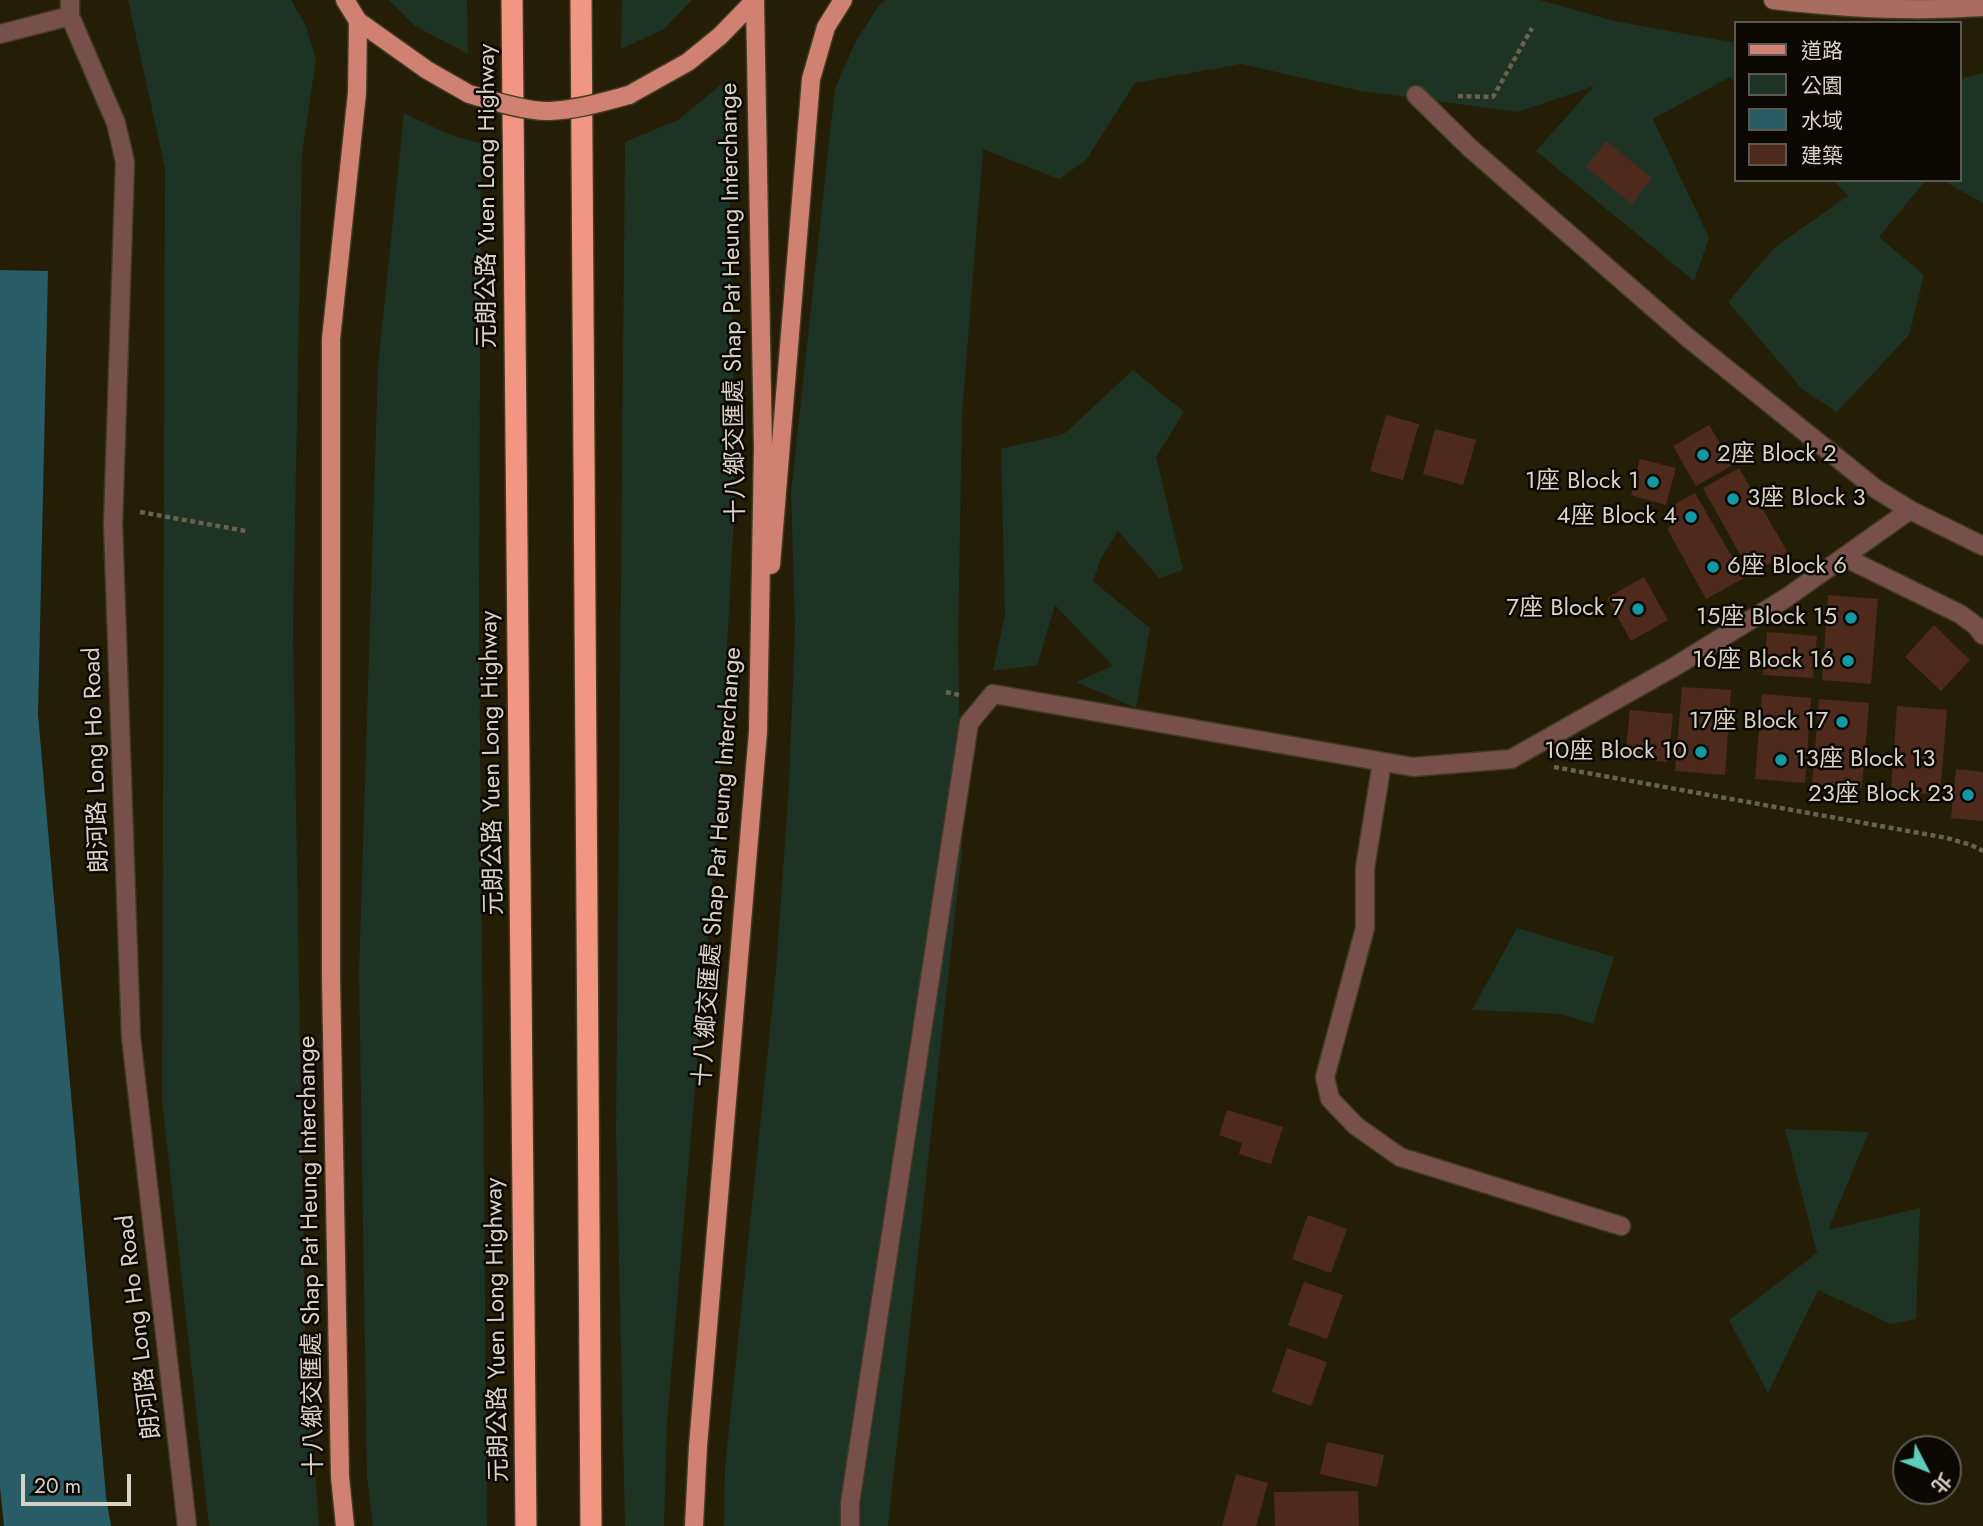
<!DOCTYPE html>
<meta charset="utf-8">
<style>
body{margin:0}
#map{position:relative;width:1983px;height:1526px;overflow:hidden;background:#251e06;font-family:Jost,"Noto Sans TC",sans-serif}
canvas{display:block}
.legend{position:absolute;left:1734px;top:21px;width:228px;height:161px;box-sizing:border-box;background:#0b0802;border:2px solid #5d5950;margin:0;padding:9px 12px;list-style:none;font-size:21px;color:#d7d3c4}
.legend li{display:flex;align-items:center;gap:14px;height:35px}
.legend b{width:35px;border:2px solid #5d5950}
.north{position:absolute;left:1892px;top:1435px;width:70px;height:70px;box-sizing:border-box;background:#0b0802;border:2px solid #5d5950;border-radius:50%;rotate:132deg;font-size:19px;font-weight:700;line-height:28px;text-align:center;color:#d7d3c4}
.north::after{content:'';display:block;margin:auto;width:24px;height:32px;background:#5bcebc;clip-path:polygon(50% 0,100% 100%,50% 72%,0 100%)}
.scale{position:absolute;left:21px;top:1474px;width:110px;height:32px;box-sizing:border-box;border:4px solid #d7d3c4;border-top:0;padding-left:9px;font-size:21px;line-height:24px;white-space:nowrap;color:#d7d3c4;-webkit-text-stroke:5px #0b0802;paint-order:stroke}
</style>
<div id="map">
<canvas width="1983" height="1526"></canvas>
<ul class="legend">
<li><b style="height:9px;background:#d08172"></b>道路</li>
<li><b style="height:19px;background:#1d3323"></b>公園</li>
<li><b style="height:19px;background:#285c66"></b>水域</li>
<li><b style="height:19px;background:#4e2a1d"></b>建築</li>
</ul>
<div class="north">北</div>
<div class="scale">20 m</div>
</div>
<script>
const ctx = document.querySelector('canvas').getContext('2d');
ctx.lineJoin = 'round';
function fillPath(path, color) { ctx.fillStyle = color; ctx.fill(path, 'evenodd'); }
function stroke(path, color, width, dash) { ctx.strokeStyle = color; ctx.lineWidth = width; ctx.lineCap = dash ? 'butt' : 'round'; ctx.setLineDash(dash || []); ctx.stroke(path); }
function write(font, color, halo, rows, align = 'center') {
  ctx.font = font + ' Jost,"Noto Sans TC",sans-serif'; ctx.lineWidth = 5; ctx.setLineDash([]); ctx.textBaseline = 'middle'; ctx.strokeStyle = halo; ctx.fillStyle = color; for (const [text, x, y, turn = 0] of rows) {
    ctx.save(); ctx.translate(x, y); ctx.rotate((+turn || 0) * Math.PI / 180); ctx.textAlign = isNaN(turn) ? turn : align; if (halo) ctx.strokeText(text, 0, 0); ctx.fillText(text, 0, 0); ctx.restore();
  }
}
fillPath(new Path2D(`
 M128 0H291L305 24 316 59 302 154 293 628 305 1338 319 1526H209L162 1099 165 168Z
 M389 0H467L468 54 415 26Z
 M622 0H692L664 29 621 49Z
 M886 0H1540L1614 21 1736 43V83L1730 77 1653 119 1709 238 1694 281 1536 151 1594 86 1518 112 1361 91 1241 64 1135 83 1086 160 1059 179 983 149 962 414 958 642 962 851 888 1526H724L725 1468 776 971 789 785 795 628 791 492 835 88 856 41 880 4Z
 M1983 73V203L1942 180H1960V79Z
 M728 79 735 495 719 800 667 1422 664 1526H625L616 1130 625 142 678 120Z
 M404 113 446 133 481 144 479 614 487 1526H373L367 1477 359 974 378 367Z
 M1833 180H1926L1879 237 1924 275 1909 335 1837 412 1802 389 1728 302 1775 247 1848 196Z
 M1133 370 1184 412 1156 457 1183 570 1159 578 1118 531 1101 558 1093 581 1150 628 1136 708 1076 682 1113 666 1055 605 1037 665 993 671 1005 614 1001 449 1064 434Z
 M1517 928 1614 957 1593 1024 1561 1014 1472 1010Z
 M1785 1129 1869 1132 1828 1230 1920 1208 1916 1319 1891 1324 1818 1290 1768 1393 1729 1320 1817 1253Z`), '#1d3323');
fillPath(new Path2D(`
 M0 270 48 271 38 715 106 1497 111 1526H4L0 1487Z`), '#285c66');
fillPath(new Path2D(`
 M1606 141 1652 178 1632 204 1586 167Z
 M1386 415 1419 424 1403 480 1370 471Z
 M1709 425 1733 465 1696 486 1673 446Z
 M1435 429 1476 440 1463 485 1423 474Z
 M1640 459 1676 468 1666 505 1631 495Z
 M1739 468 1788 553 1751 574 1703 488Z
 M1695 493 1744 578 1706 599 1668 530 1675 504Z
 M1644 577 1668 620 1631 641 1607 598Z
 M1828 595 1878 599 1871 684 1822 680Z
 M1934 625 1970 660 1941 691 1905 657Z
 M1767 632 1817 636 1813 678 1763 675Z
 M1682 687 1731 690 1725 775 1675 771Z
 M1762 694 1811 698 1805 783 1755 779Z
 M1819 699 1869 703 1862 788 1812 784Z
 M1897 706 1947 710 1940 795 1891 791Z
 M1630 710 1673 714 1668 762 1625 758Z
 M1956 769 1983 772V821L1951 818Z
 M1227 1110 1283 1127 1271 1164 1239 1154 1242 1143 1219 1135Z
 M1308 1215 1347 1229 1331 1273 1292 1259Z
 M1304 1282 1343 1295 1327 1339 1288 1325Z
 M1287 1348 1327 1362 1311 1406 1272 1392Z
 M1327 1442 1384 1455 1377 1487 1320 1474Z
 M1236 1474 1268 1483 1256 1526H1222Z
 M1358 1491 1359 1526H1275L1274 1492Z`), '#4e2a1d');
const service = new Path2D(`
 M1844 557 1960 614 1975 625 1983 635`);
const minor = new Path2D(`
 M70 0V16L116 123 125 162 113 524 131 1037 187 1526
 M0 34 70 16
 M1416 95 1470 148 1687 337 1876 489 1910 510 1983 546
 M1382 762 1365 868V928L1325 1077 1330 1099 1356 1126 1400 1157 1621 1226
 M850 1526V1503L969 723 993 694 1413 767 1511 759 1674 667 1786 598 1910 510`);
const secondary = new Path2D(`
 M1773 0C1842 8 1913 12 1983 7`);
const primary = new Path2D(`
 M345 0 358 21 427 70 469 94
 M629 95 688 62 720 36 755 0
 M771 565 811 79 826 27 843 0
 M345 1526 340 1477 331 978V339L357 93 358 21
 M694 1526 698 1446 758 732 763 448 755 0`);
const motorway = new Path2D(`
 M512 0 526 1526
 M581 0 591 1526`);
stroke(service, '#413b24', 21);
stroke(minor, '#413b24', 21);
stroke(secondary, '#413b24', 21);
stroke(primary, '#413b24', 21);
stroke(motorway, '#413b24', 24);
stroke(new Path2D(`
 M1458 96 1493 97 1532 28
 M140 512 246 531
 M946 692 959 695
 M1554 767 1947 838 1971 845 1983 851`), '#68624d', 4.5, [5, 3.5]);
stroke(service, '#775149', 18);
stroke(minor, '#775149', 18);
stroke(secondary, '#a96c61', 18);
stroke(primary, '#d08172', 18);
stroke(motorway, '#f39583', 21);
const primaryBridge = new Path2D(`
 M469 94C489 100 528 112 549 111 576 110 603 102 629 95`);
stroke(primaryBridge, '#413b24', 21, []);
stroke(primaryBridge, '#d08172', 18);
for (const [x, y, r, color] of [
 [1703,455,7,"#0f9aa8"],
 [1653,482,7,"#0f9aa8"],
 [1733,499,7,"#0f9aa8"],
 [1691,517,7,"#0f9aa8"],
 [1713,567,7,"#0f9aa8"],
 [1638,609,7,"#0f9aa8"],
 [1851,618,7,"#0f9aa8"],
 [1848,661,7,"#0f9aa8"],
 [1842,722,7,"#0f9aa8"],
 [1701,752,7,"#0f9aa8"],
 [1781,760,7,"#0f9aa8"],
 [1968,795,7,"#0f9aa8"]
]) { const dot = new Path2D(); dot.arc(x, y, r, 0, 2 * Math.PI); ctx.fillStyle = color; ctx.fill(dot); stroke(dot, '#0b0802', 2.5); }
write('24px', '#d7d3c4', '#0b0802', [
 ["元朗公路 Yuen Long Highway",488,196,-90],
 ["十八鄉交匯處 Shap Pat Heung Interchange",734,303,-91],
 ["朗河路 Long Ho Road",97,760,-92],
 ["元朗公路 Yuen Long Highway",493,763,-91],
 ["十八鄉交匯處 Shap Pat Heung Interchange",719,867,-86],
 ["十八鄉交匯處 Shap Pat Heung Interchange",312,1256,-91],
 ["朗河路 Long Ho Road",140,1327,-97],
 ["元朗公路 Yuen Long Highway",498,1330,-91]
]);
write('24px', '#d7d3c4', '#0b0802', [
 ["2座 Block 2",1717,455,"left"],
 ["1座 Block 1",1639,482],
 ["3座 Block 3",1747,499,"left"],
 ["4座 Block 4",1677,517],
 ["6座 Block 6",1727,567,"left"],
 ["7座 Block 7",1624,609],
 ["15座 Block 15",1837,618],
 ["16座 Block 16",1834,661],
 ["17座 Block 17",1828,722],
 ["10座 Block 10",1687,752],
 ["13座 Block 13",1795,760,"left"],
 ["23座 Block 23",1954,795]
], 'right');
</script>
